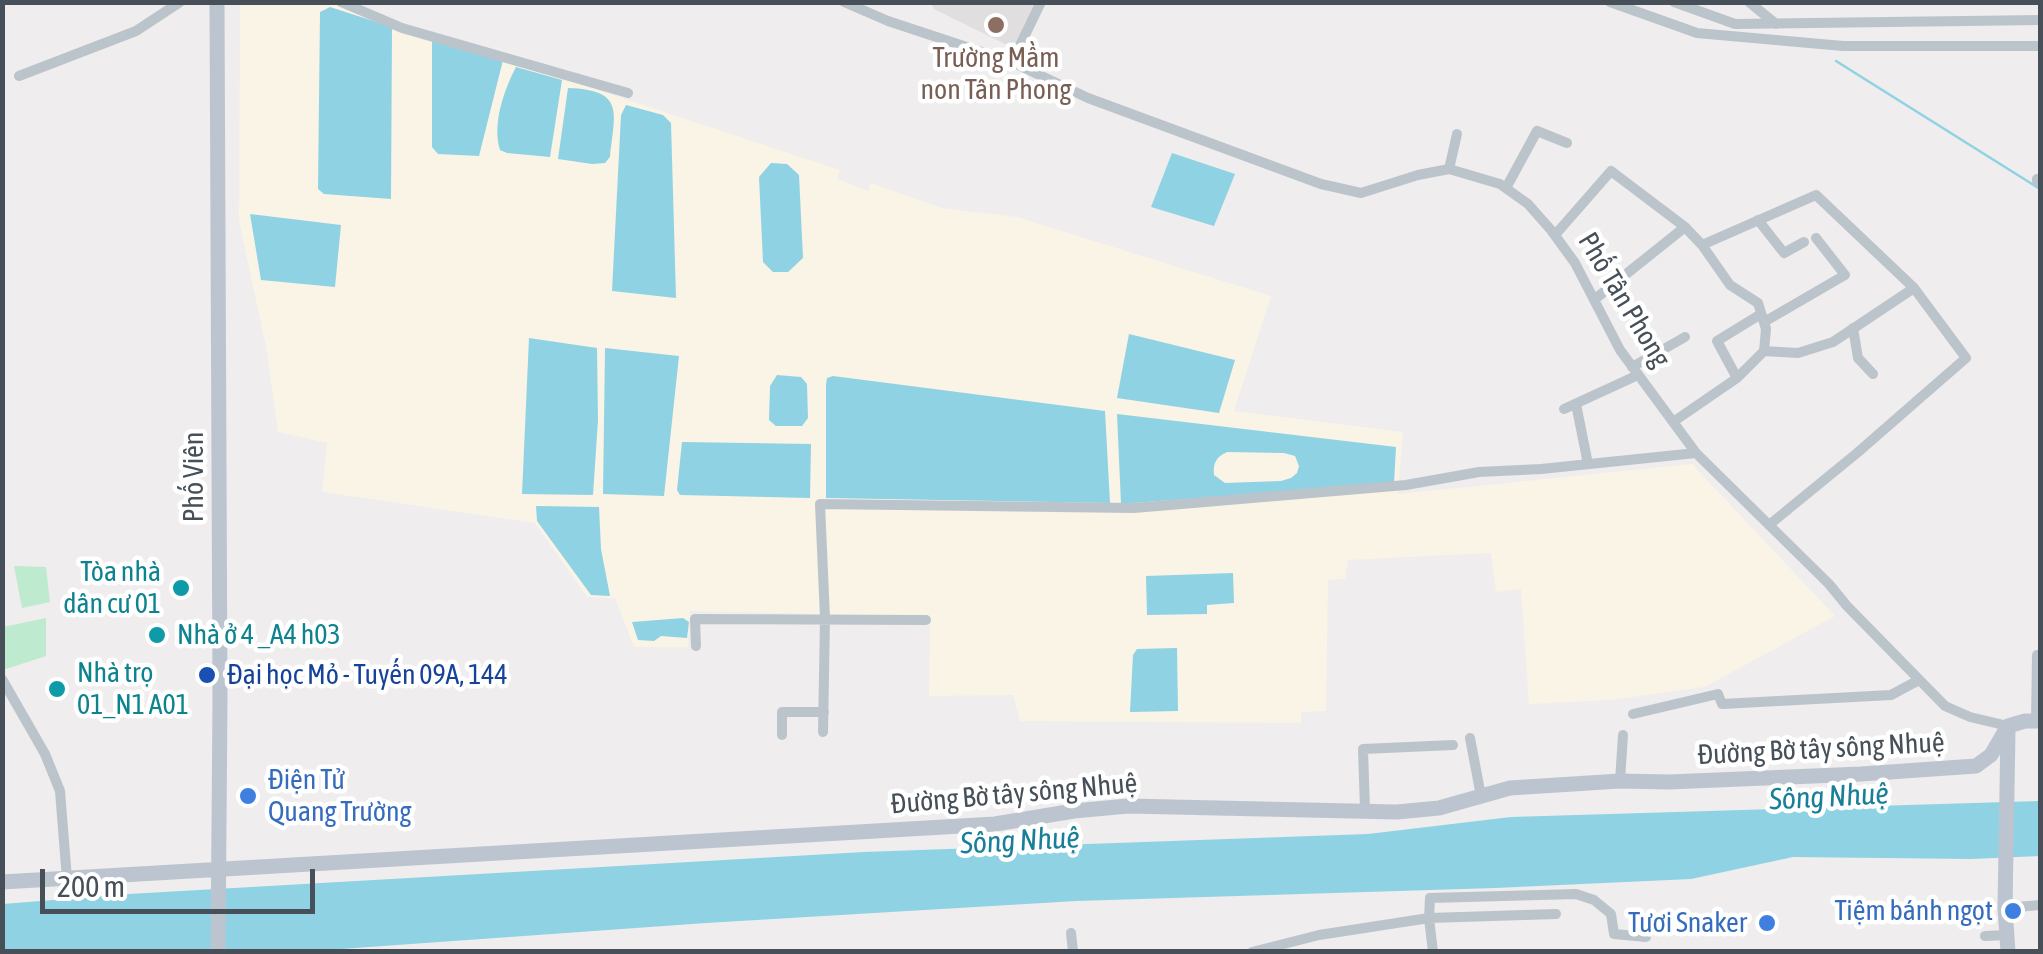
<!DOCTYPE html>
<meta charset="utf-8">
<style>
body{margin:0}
#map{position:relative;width:2043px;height:954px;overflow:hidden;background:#efeded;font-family:"Asap Condensed",sans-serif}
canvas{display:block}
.frame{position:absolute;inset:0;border:5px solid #475058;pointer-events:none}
.scale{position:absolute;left:40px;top:869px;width:275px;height:45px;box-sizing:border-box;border:5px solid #475058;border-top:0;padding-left:12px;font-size:30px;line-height:35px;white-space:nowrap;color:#475058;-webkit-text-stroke:8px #fff;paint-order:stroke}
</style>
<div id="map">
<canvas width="2043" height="954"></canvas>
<div class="frame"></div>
<div class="scale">200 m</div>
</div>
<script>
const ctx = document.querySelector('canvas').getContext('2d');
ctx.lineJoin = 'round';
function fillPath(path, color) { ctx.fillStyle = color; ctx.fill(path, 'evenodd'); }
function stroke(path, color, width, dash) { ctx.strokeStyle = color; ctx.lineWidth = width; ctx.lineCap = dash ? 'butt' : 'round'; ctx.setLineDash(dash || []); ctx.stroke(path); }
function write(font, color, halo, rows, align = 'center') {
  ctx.font = font + ' "Asap Condensed",sans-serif'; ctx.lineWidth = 9; ctx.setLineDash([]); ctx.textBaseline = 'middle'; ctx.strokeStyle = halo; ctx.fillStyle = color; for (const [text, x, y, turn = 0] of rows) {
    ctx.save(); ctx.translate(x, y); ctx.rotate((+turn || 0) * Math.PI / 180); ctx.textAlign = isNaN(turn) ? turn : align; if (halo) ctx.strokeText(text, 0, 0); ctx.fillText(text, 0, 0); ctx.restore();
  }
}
fillPath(new Path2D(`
 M240 3H334L840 170 837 179 868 191 871 183 942 208 1017 217 1271 296 1234 411 1403 432 1398 494 1692 464 1835 616 1705 687 1610 700 1529 704 1521 589 1496 592 1491 553 1348 560 1345 579 1328 580 1326 711 1301 712V723L1020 721 1013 695 929 696 930 617 690 611 688 647H634L615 598 587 597 535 523 322 492 327 443 278 432 267 352 239 221Z`), '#f9f4e6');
fillPath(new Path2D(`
 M931 3H1036L1019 41 1007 45 934 9Z`), '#e0dede');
fillPath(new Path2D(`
 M14 566 46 567 50 602 22 608Z
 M46 618V656L3 670V627Z`), '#beeacf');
fillPath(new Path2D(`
 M330 7 392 27 391 199 324 194 318 189 320 12Z
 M432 38 503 60 479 156 438 154 432 147Z
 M516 67 562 80 550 157 507 153 500 150C492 124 504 90 516 67Z
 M568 88C625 90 615 112 610 157L605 163 592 164 558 159Z
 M626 105 663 115 671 123 676 298 612 291 621 115Z
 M1172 153 1235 174 1214 226 1151 207Z
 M771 163 787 164 799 175 803 258 788 272H773L763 262 759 177Z
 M250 214 341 225 335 287 261 280Z
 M1129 334 1235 360 1219 413 1117 398Z
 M529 338 597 348 598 420 593 495 522 494Z
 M605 348 679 356 664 496 603 494Z
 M777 375 801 377 807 384 808 418 802 426H776L769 420 770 386Z
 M833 376 1105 411 1110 503 826 498V385L827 378Z
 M1117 414 1396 447 1394 483 1121 504ZM1227 452 1284 453 1295 456 1299 466 1297 473 1291 478 1281 481 1225 483 1214 475C1213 463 1216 457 1227 452Z
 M682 442 811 444 810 498 680 495 677 490Z
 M536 506 599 507 601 549 610 596 591 595 537 521Z
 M1233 573 1234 603 1207 605V614L1147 615 1146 576Z
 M683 618 689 622 687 638 661 636 654 641 638 640 632 622Z
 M1177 648 1178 711 1130 712 1133 655 1137 649Z
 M2040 801V856L1971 859 1793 857 1691 879 1495 888 1076 901 706 923 313 951 3 952V904L129 894 864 852 1368 834 1511 817Z`), '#8fd2e3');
stroke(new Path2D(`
 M1836 61 2040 189`), '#8fd2e3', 2.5);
stroke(new Path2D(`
 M341 2 402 28 628 93
 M844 2 888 21 1012 62 1088 98 1321 184 1361 193 1418 175 1449 169 1500 184 1528 204 1551 230 1575 263 1620 350 1696 453 1829 584 1847 606 1945 706 1970 717 2008 726
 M1610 2 1697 33 1843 46H2040
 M1674 2 1735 24 2040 20
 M1749 2 1776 24
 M1012 62 1041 2
 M19 76 136 31 180 2
 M1449 169 1457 134
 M2037 181V179
 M1506 188 1537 131 1567 143
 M1758 220 1784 253 1804 242
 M1555 235 1611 171 1685 227 1702 245 1730 285 1758 303 1766 329 1764 351
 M1702 245 1816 195 1914 288 1966 358 1857 453 1769 525
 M1595 299 1685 227
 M1764 322 1845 275 1816 238
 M1853 328 1858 358 1873 374
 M1632 367 1685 337
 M1737 378 1717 341 1761 314
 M1576 404 1588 464
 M1564 409 1638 375
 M1673 422 1737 378 1764 351 1798 353 1833 342 1914 288
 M696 646 695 619 926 620
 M2 679 45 754 60 791 67 879
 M1633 714 1718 694 1722 704 1891 695 1919 680
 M2036 721 2037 655
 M823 732 825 618 820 504 1134 508 1406 485 1479 472 1541 469 1696 453
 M782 735V712H824
 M1470 738 1481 796
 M1620 781 1623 735
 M1365 810 1363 749 1453 745
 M2005 908 2040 905
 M1071 933 1073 952
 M1985 936 2008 935
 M1252 952 1319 935 1429 918 1556 914
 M1433 952 1429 918 1430 898 1576 894 1594 900 1611 914 1614 934 1646 937`), '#bcc4cb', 10);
stroke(new Path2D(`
 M217 2 220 698 218 952
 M2008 726 2025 721H2040
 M2008 730 2005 908 2008 952
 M2 882 995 824 1074 811 1128 806 1397 812 1439 808 1510 788 1620 781 1669 782 1861 774 1976 766 1991 755 2008 726`), '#bcc5cf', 15);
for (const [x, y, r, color] of [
 [996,25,10,"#8d6e63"],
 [181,588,10,"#0f9aa8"],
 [157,635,10,"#0f9aa8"],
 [207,675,10,"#1a4fb4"],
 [57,689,10,"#0f9aa8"],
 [248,796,10,"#3f7fe0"],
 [2013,911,10,"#3f7fe0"],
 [1767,923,10,"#3f7fe0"]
]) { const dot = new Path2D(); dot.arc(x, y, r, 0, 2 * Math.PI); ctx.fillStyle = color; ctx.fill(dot); stroke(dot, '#fff', 4); }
write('28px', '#785e54', '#fff', [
 ["Trường Mầm",996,58],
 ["non Tân Phong",996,90]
]);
write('28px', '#475058', '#fff', [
 ["Phố Tân Phong",1624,300,59],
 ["Phố Viên",194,477,-90],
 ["Đường Bờ tây sông Nhuệ",1821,749,-3],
 ["Đường Bờ tây sông Nhuệ",1014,794,-5]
]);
write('28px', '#0d838f', '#fff', [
 ["Tòa nhà",161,572,"right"],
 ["dân cư 01",161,604,"right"],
 ["Nhà ở 4 _A4 h03",177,635],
 ["Nhà trọ",77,673],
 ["01_N1 A01",77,705]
], 'left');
write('28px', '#164399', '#fff', [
 ["Đại học Mỏ - Tuyến 09A, 144",227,675]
], 'left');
write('28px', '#366cbe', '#fff', [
 ["Điện Tử",268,780,"left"],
 ["Quang Trường",268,812,"left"],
 ["Tiệm bánh ngọt",1993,911],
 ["Tươi Snaker",1747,923]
], 'right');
write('italic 30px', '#197f99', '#fff', [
 ["Sông Nhuệ",1829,797,-3],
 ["Sông Nhuệ",1020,841,-3]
]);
</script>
